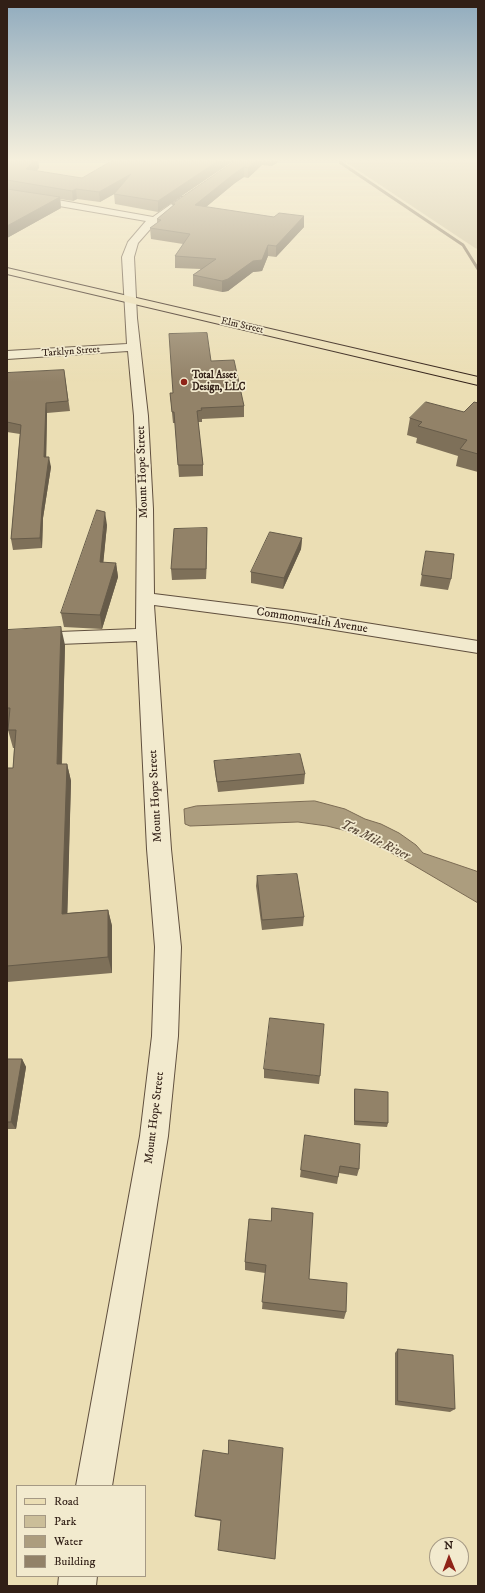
<!DOCTYPE html>
<style>
body{margin:0}
#map{position:relative;width:485px;height:1593px;overflow:hidden;background:#ebdeb4;font-family:"IM FELL DW Pica",serif}
canvas{display:block}
.frame{position:absolute;inset:0;border:8px solid #311f16;pointer-events:none}
.legend{position:absolute;left:16px;top:1485px;width:130px;height:92px;box-sizing:border-box;background:#f2eace;border:1px solid #a59984;margin:0;padding:5px 7px;list-style:none;font-size:12px;color:#311f16}
.legend li{display:flex;align-items:center;gap:8px;height:20px}
.legend b{width:20px;border:1px solid #a59984}
.north{position:absolute;left:429px;top:1537px;width:40px;height:40px;box-sizing:border-box;background:#f2eace;border:1px solid #a59984;border-radius:50%;rotate:359deg;font-size:11px;font-weight:700;line-height:16px;text-align:center;color:#311f16}
.north::after{content:'';display:block;margin:auto;width:14px;height:18px;background:#8f2418;clip-path:polygon(50% 0,100% 100%,50% 72%,0 100%)}
</style>
<div id="map">
<canvas width="485" height="1593"></canvas>
<div class="frame"></div>
<ul class="legend">
<li><b style="height:5px;background:#ebdeb4"></b>Road</li>
<li><b style="height:11px;background:#cbbe99"></b>Park</li>
<li><b style="height:11px;background:#ac9d7e"></b>Water</li>
<li><b style="height:11px;background:#928268"></b>Building</li>
</ul>
<div class="north">N</div>
</div>
<script>
const ctx = document.querySelector('canvas').getContext('2d');
ctx.lineJoin = 'round';
function fillPath(path, color) { ctx.fillStyle = color; ctx.fill(path, 'evenodd'); }
function stroke(path, color, width, dash) { ctx.strokeStyle = color; ctx.lineWidth = width; ctx.lineCap = dash ? 'butt' : 'round'; ctx.setLineDash(dash || []); ctx.stroke(path); }
function write(font, color, halo, rows, align = 'center') {
  ctx.font = font + ' "IM FELL DW Pica",serif'; ctx.lineWidth = 3.5; ctx.setLineDash([]); ctx.textBaseline = 'middle'; ctx.strokeStyle = halo; ctx.fillStyle = color; for (const [text, x, y, turn = 0] of rows) {
    ctx.save(); ctx.translate(x, y); ctx.rotate((+turn || 0) * Math.PI / 180); ctx.textAlign = isNaN(turn) ? turn : align; if (halo) ctx.strokeText(text, 0, 0); ctx.fillText(text, 0, 0); ctx.restore();
  }
}
fillPath(new Path2D(`
 M341 159H478V249L475 248Z`), '#cbbe99');
const water = new Path2D(`
 M315 801 345 809 365 819 381 824 399 833 416 845 423 853 476 871 478 872V903L403 859 366 840 347 831 327 826 298 822 190 826 185 824 184 809 196 806Z`);
fillPath(water, '#ac9d7e');
stroke(water, '#7b6b54', 1);
stroke(new Path2D(`
 M338 159 341 163 463 245 478 269`), '#7b6b54', 3);
const minor = new Path2D(`
 M7 191 153 217 181 197H187L189 199 153 226 138 243 134 257 137 318 148 416 153 509 154 594 291 611 478 641V653L291 623 154 605 171 849 181 947 178 1036 168 1136 112 1486H76L140 1136 152 1036 155 947 147 849 137 641 7 646V634L136 629 137 509 134 416 128 351 7 359V351L127 344 122 257 128 242 146 221 7 197Z
 M59 1576H97L96 1586H58Z`);
const major = new Path2D(`
 M7 268 478 377V385L7 274Z`);
stroke(minor, '#604f3e', 2);
stroke(major, '#311f16', 2);
fillPath(minor, '#f2eace');
fillPath(major, '#ebdeb4');
fillPath(new Path2D(`
 M7 159H38L39 168 36 171 82 178 180 160 182 159H236L158 212 115 204 114 194 100 202 77 199 73 201 60 199 61 208 7 238Z
 M238 159H283L272 166 262 165 248 178 244 177 235 183 206 207 274 217 304 216V227L276 257 268 256 262 271 253 272 228 291 222 292 193 286V275L201 269 175 268V256L183 244 151 239 150 228 157 223V219L173 206 172 204Z
 M211 361 244 406V417L202 419V422H198L203 465V476L179 477 175 423H173L170 393H173Z
 M64 370 70 411 47 413 46 457 51 467 43 518 42 548 13 550 11 539 20 434 7 432V373Z
 M478 403V472L456 466 458 456 416 443 417 438 407 435 410 418 464 412Z
 M107 525 103 563H116L118 577 102 629 64 627 61 613Z
 M207 528V539L206 579 172 580 171 569Z
 M302 538 301 549 283 589 251 583V572Z
 M426 551 451 579 448 590 420 586Z
 M7 630 65 645 62 764H67L71 781 67 913 108 910 112 926V973L7 982V768H13L14 748H13L8 730V726L7 727Z
 M214 761 305 774 304 784 218 792 215 772Z
 M257 876 304 917 303 926 262 930 256 886Z
 M7 1059H22L26 1067 16 1129H7Z
 M264 1069 320 1076 319 1084 264 1078Z
 M355 1089 388 1123 387 1127 354 1125V1093Z
 M305 1135 359 1169 357 1176 339 1173 337 1184 300 1177Z
 M249 1219 309 1279 346 1312 344 1319 262 1309 265 1273 245 1270V1262Z
 M398 1349 455 1409 450 1412 395 1405V1353Z
 M228 1454 221 1521 196 1517 195 1516Z`), '#7e7059');
fillPath(new Path2D(`
 M36 159H38L39 168 28 179 26 169Z
 M221 159H236L158 212V201Z
 M258 159H262V165L248 178V168Z
 M272 159H283L272 166Z
 M244 167V177L235 183 195 216V205L235 173Z
 M131 174 132 184 100 202 99 192Z
 M76 189 77 199 73 201 72 191Z
 M60 197 61 208 7 238V226Z
 M304 216V227L276 257V246Z
 M268 245V256L262 271 253 272 228 291 222 292V281Z
 M46 403 47 413 46 467 44 457Z
 M49 457 51 467 43 518 42 548 40 538 42 508Z
 M105 512 107 525 102 576 100 562Z
 M207 528V539L206 579V569Z
 M302 538 301 549 283 589 284 578Z
 M116 563 118 577 102 629 100 615Z
 M61 627 65 645 61 782 57 764Z
 M67 764 71 781 67 930 62 914Z
 M108 910 112 926V973L108 957Z
 M22 1059 26 1067 16 1129 11 1122Z`), '#665b49');
const building = new Path2D(`
 M7 159H36L26 169 82 178 115 159H172L180 160 182 159H221L158 201 114 194 131 174 99 192 76 189 72 191 7 180Z
 M238 159H258L248 168 244 167 235 173 195 205 274 217 279 213 304 216 276 246 268 245 262 260 253 261 228 279 222 281 193 275 216 259 175 256 190 234 150 228 161 220 157 219 175 204H172Z
 M7 189 60 197 7 226Z
 M207 333 211 361 234 360 244 406 201 408 202 410 197 411 203 465H178L174 412H172L170 393H173L169 334Z
 M64 370 68 401 46 403 44 457H49L42 508 40 538 11 539 21 425 7 422V373Z
 M426 402 464 412 474 402 478 403V454L460 449 467 440 418 426 422 422 410 418Z
 M97 510 105 512 100 562 116 563 100 615 61 613Z
 M207 528 206 569H171L174 529Z
 M270 532 302 538 284 578 251 572Z
 M426 551 454 554 451 579 422 575Z
 M61 627 57 764H67L62 914 108 910V957L7 966V768H13L16 730H8L10 708H7V630Z
 M300 754 305 774 217 782 214 761Z
 M297 874 304 917 262 920 257 876Z
 M270 1018 324 1024 320 1076 264 1069Z
 M7 1059H22L11 1122H7Z
 M355 1089 388 1092V1123L355 1121Z
 M305 1135 360 1144 359 1169 340 1166 338 1177 301 1170Z
 M272 1208 313 1213 309 1279 347 1283 346 1312 262 1302 266 1265 245 1262 249 1219 271 1221Z
 M398 1349 453 1355 455 1409 398 1401Z
 M229 1440 283 1448 275 1559 218 1550 221 1520 195 1516 203 1450 228 1454Z`);
fillPath(building, '#928268');
stroke(building, '#665b49', 1);
const sky = ctx.createLinearGradient(0, 0, 0, 382);
sky.addColorStop(0, '#90abbe');
sky.addColorStop(0.42, '#f6f0dd');
sky.addColorStop(1, '#f6f0dd00');
ctx.fillStyle = sky;
ctx.fillRect(0, 0, 485, 382);
for (const [x, y, r, color] of [
 [184,382,4,"#8f2418"]
]) { const dot = new Path2D(); dot.arc(x, y, r, 0, 2 * Math.PI); ctx.fillStyle = color; ctx.fill(dot); stroke(dot, '#f2eace', 1.5); }
write('10px', '#311f16', '#f2eace', [
 ["Elm Street",242,326,13],
 ["Tarklyn Street",71,352,-4]
]);
write('bold 10px', '#311f16', '#f2eace', [
 ["Total Asset",192,376],
 ["Design, LLC",192,388]
], 'left');
write('12px', '#311f16', '#f2eace', [
 ["Mount Hope Street",143,472,-92],
 ["Commonwealth Avenue",312,621,9],
 ["Mount Hope Street",156,796,-93],
 ["Mount Hope Street",155,1118,-83]
]);
write('italic 13px', '#5c4b3a', '#f2eace', [
 ["Ten Mile River",375,841,26]
]);
</script>
